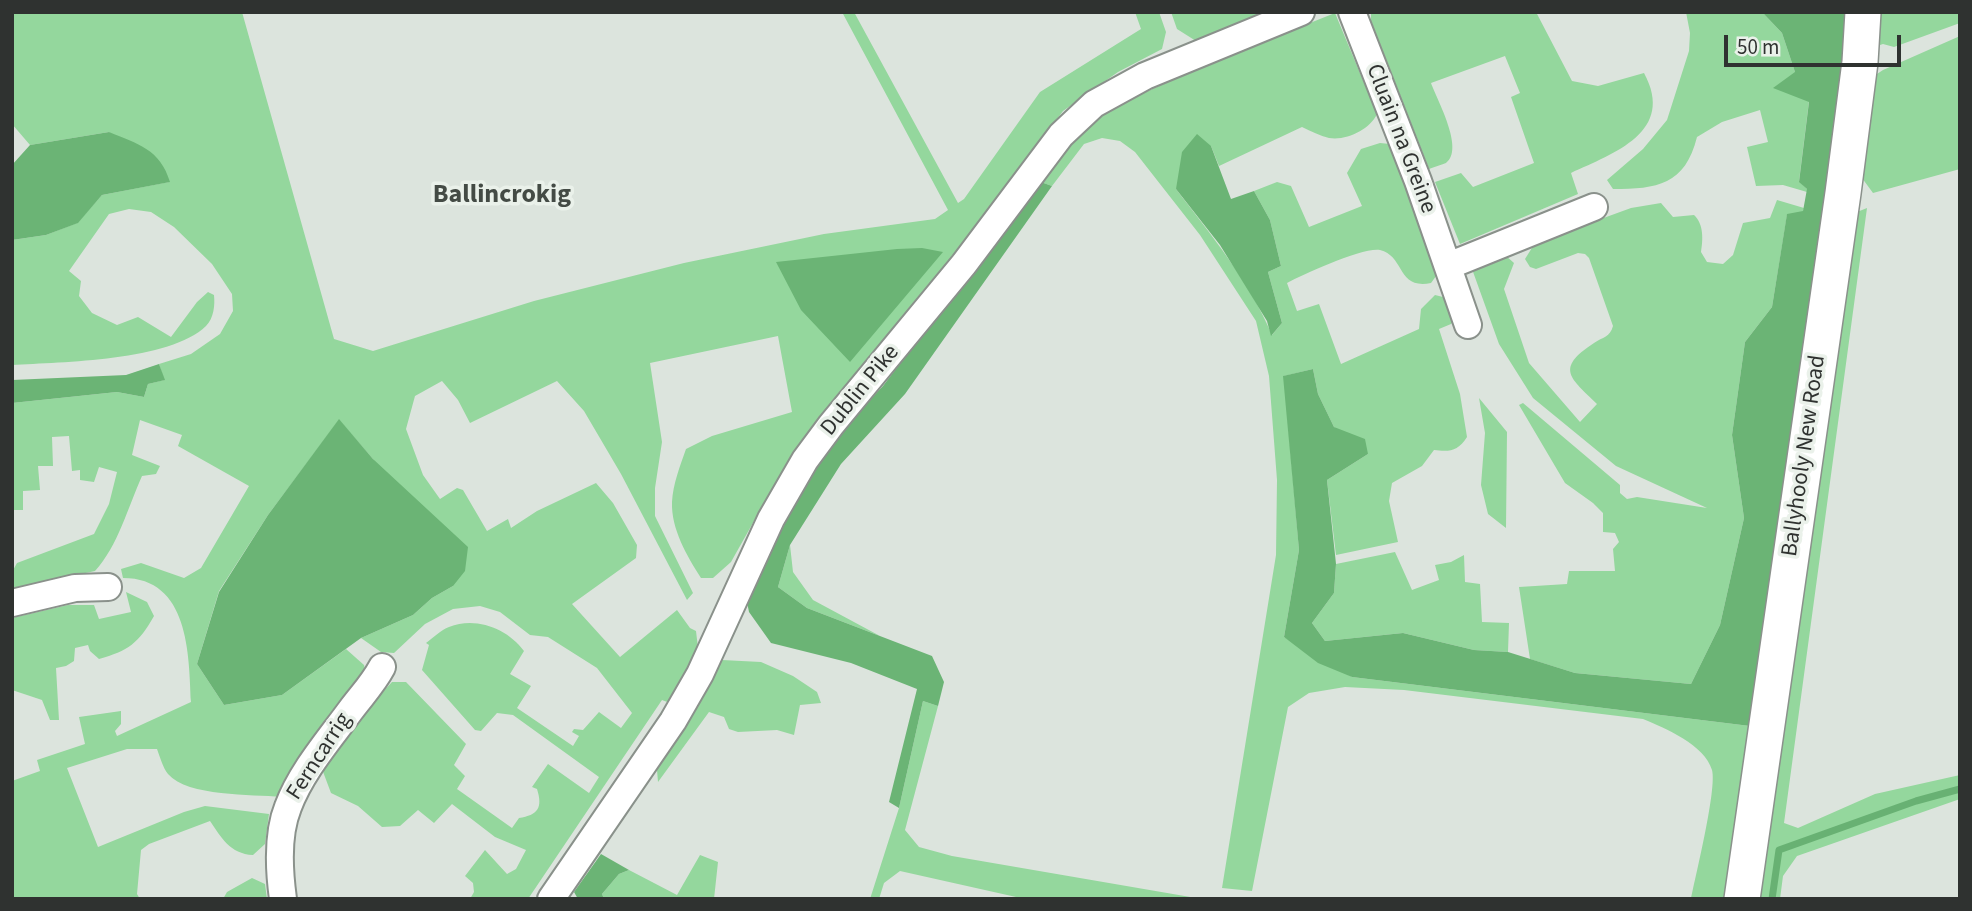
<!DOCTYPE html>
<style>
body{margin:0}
#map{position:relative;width:1972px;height:911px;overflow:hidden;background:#dce4dd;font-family:"Source Sans 3",sans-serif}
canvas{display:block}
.frame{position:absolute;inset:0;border:14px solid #2f3230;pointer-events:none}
.scale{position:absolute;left:1724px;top:35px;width:177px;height:32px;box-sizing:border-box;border:4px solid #2f3230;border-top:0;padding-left:9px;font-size:21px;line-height:24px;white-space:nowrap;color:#2f3230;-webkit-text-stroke:5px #eaf1ea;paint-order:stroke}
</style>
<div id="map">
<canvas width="1972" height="911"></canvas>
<div class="frame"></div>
<div class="scale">50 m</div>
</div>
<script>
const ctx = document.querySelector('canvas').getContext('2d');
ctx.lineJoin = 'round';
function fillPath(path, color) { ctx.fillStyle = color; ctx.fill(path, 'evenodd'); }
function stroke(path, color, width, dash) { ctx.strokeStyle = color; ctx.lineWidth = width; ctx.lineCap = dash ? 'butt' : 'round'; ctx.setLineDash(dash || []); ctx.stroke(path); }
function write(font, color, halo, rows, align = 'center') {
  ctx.font = font + ' "Source Sans 3",sans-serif'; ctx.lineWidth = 7; ctx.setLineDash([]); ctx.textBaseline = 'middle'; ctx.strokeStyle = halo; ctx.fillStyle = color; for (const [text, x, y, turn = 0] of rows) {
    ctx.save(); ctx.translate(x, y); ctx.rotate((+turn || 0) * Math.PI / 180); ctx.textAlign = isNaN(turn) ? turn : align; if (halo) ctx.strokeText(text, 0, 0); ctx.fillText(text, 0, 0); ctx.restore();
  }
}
fillPath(new Path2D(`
 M12 12H242L334 339 373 351 534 301 684 263 824 234 935 219 948 210 842 12H854L958 203 964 199 1040 92 1141 29 1135 12H1159L1166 32 1162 49 1118 72 1063 111 918 305 861 367 806 438 763 505 731 562 713 578H701C687 556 671 529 672 502 673 484 680 466 686 449L712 436 792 412 778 336 650 363 662 442 655 488V516L693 593 687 600 621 474 584 411 557 381 470 423 458 400 442 381 415 396 406 429 423 475 440 499 457 488 463 490 487 531 508 519 511 528 537 511 596 483 613 503 637 545 636 558 572 604 620 657 677 610 690 628 696 631 698 648 670 703 662 700 528 899H470L474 892 473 883 465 876 485 850 507 874 516 869 526 850 495 837 452 804 434 823 418 810 400 826 382 827 358 806 331 793 322 769 355 722 392 682H406L466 744 454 765 465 776 457 789 512 828 519 818C538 815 543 808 537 789L532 787 548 764 589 793 599 777 513 715 497 713 481 731 475 730 422 670 429 645 426 643C433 638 441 630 449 627 476 616 508 629 524 651L510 674 531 686 517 708 573 746 579 736 572 732 574 729 583 730 599 712 621 728 632 713 597 668 548 637 530 635 500 612 480 606 453 609 425 624 394 653 381 652 361 638 413 615 432 598 453 586 373 459 339 420 268 515 219 591 197 664 224 705 282 695 346 649 364 665 366 675 281 797C252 794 188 797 168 774 163 768 160 757 157 749H127L67 768 98 847 184 812 205 806 269 814 265 844 253 855C230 854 221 837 210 821L149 844 141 850 137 894 140 899H12V781L40 771 37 760 85 744 79 717 121 711V724L115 731 117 736 191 702C189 654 189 578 123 578L121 569 141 563 184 578 201 568 249 486 178 446 182 435 140 420 132 455 160 466 156 474 142 476C128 507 118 546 95 571L12 589V572L17 563 94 534 109 504 117 472 99 467 94 482 80 480V470L72 471 69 436 52 437 53 466H38L40 490 23 491V510H12V403L117 392 144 397 148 384 164 380 159 364 191 354 220 334 233 311 232 294 212 264 174 227 151 212 129 209 109 214 69 271 81 281 79 296 92 313 117 325 138 317 171 337 197 302 208 292 214 295C215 305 214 318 206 326 170 361 62 362 12 365V240L46 235 77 223 102 195 169 182 109 132 30 145 12 124Z
 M1171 12H1268L1212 37 1196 41 1177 29Z
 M1371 12H1536L1572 81 1598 86 1644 73C1676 132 1614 153 1571 173L1578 194 1460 244 1435 182 1461 173 1473 187 1534 163 1511 97 1520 93 1505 56 1431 83C1437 100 1465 149 1446 163 1441 165 1434 167 1429 169L1371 21Z
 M1686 12H1762L1782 33 1795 72 1809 101 1799 181 1807 189V192L1783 185 1756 186 1747 147 1768 142 1760 110 1722 122 1697 137C1685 185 1657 189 1613 189L1607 180 1643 149 1667 120 1689 51 1690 33Z
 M1880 12H1960V23L1894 47 1883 44 1877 46Z
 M1335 13 1377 114C1370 129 1347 141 1329 138 1320 136 1311 131 1302 127L1219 166 1211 146 1176 189C1211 235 1250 282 1272 335L1282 323 1268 272 1281 266 1270 220 1254 191 1277 182 1291 186 1309 227 1362 206 1347 173 1361 149 1380 143 1390 144 1439 272 1431 283C1397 290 1405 256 1380 250 1363 247 1304 274 1287 283L1297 311 1319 304 1341 364 1419 329 1421 309 1435 295 1451 299 1455 320 1451 324 1439 329 1460 394 1467 437C1458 451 1450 452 1434 450L1422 466 1392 483 1389 501 1398 542 1336 555 1327 480 1368 454 1334 427 1318 394 1313 369 1284 376 1299 550 1284 637 1352 677 1750 726 1724 899H1691C1696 874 1717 789 1712 770 1705 745 1665 728 1643 719L1404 690 1345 687 1309 693 1288 707 1252 891 1222 888 1276 555 1277 480 1269 376 1256 321 1200 235 1135 152 1120 141 1102 138 1084 144 1052 186 1038 181 1065 146 1095 120 1122 103 1207 64Z
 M1960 36V169L1873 193 1862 178 1871 78 1883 70Z
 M1777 200 1804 208 1803 212 1787 215 1772 307 1745 342 1732 435 1744 518 1720 625 1691 684 1575 673 1530 659 1519 587 1567 584 1569 571H1615L1613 549 1619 542 1615 533 1603 532V513L1593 503 1565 483 1519 405 1523 403 1620 485V493L1627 499 1637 497 1707 508 1616 466 1533 398 1499 344 1472 269 1505 255 1514 263 1504 289 1529 363 1580 422 1597 404C1571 378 1554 369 1594 343 1603 337 1610 337 1613 326L1589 258 1585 254 1578 253 1536 269 1530 267 1525 259 1535 243 1631 208 1661 203 1673 217 1694 215C1704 224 1703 240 1701 252L1707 262 1723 264 1733 255 1743 223 1770 218Z
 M1867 208 1784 823 1798 828 1875 794 1960 775V799L1797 856 1783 876 1780 899H1755L1857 212Z
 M1479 398 1507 432 1506 528 1488 514 1481 485 1485 433Z
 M790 545 793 572 813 600 880 636 807 608 778 587Z
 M1395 552 1412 590 1439 580 1435 565 1451 562 1464 555 1465 582 1480 584 1482 622 1509 623 1508 652 1474 650 1403 633 1325 641 1312 623 1334 593 1336 564Z
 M126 592 147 602 154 616C139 643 128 651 99 659L90 651 88 645 75 648 74 661 66 666 56 668 59 720H50L42 700 12 690V618L68 605H94L99 619 131 612Z
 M722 660 761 662 793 676 817 692 821 703 800 705 794 735 777 730 738 732 729 729 724 717 709 712 658 782 657 770Z
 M923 701 938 706 905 830 919 847 952 856 1202 899H1025L900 871 884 883 879 899H870L899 808Z
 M700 855 718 862 714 899H604L602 894 619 874 629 870 677 895Z
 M252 878 265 884 267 899H223L227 892Z`), '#94d79d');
fillPath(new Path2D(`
 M1762 12H1849L1829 189 1750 726 1352 677 1318 663 1284 637 1299 550 1283 376 1313 369 1318 394 1334 427 1365 439 1368 454 1327 480 1336 564 1334 593 1312 623 1325 641 1403 633 1474 650 1508 652 1575 673 1691 684 1720 625 1744 518 1732 435 1745 342 1772 307 1787 214 1803 211 1807 189 1799 182 1809 102 1773 88 1795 72 1782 33Z
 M109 132C138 144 160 149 170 182L102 195 78 223 46 235 12 240V165L30 145Z
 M1197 134 1211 146 1231 199 1254 191 1270 220 1281 266 1268 272 1282 323 1271 336 1267 321 1220 245 1176 189 1182 152Z
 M1038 181 1052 186 905 394 841 464 790 545 778 587 807 608 932 656 944 682 938 706 923 701 899 808 889 802 917 689 851 663 771 643 749 612 747 602 786 510 837 435 883 386Z
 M922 248 943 252 850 362 801 310 776 262 897 249Z
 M159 364 165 380 148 384 144 397 117 392 12 403V380L126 375Z
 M339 419 373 459 468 547 465 571 453 586 432 598 413 615 361 638 282 695 224 705 197 664 219 592 268 515Z
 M601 854 629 870 619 874 602 894 604 899H578L574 892Z`), '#6bb475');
stroke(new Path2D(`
 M1772 899 1779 850 1916 801 1960 789`), '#68b173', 7);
const minor = new Path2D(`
 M1352 12 1418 181 1468 325
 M1448 266 1594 207
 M12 603 75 588 108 587
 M283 899C279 870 277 834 288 807 301 772 328 741 350 711 361 696 373 684 382 667
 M551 899 673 721 700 674 771 519 805 460 831 425 964 264 1061 135 1094 104 1145 76 1301 12`);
const major = new Path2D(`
 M1742 899 1843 193 1860 62 1863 12`);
stroke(minor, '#8a918b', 30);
stroke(major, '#8a918b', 38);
stroke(minor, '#fff', 26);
stroke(major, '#fff', 35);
write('23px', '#2f3230', '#eaf1ea', [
 ["Cluain na Greine",1400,139,69],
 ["Dublin Pike",861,391,-51],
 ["Ballyhooly New Road",1805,456,-82],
 ["Ferncarrig",320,757,-57]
]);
write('bold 26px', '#444b45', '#eaf1ea', [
 ["Ballincrokig",502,196]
]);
</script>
